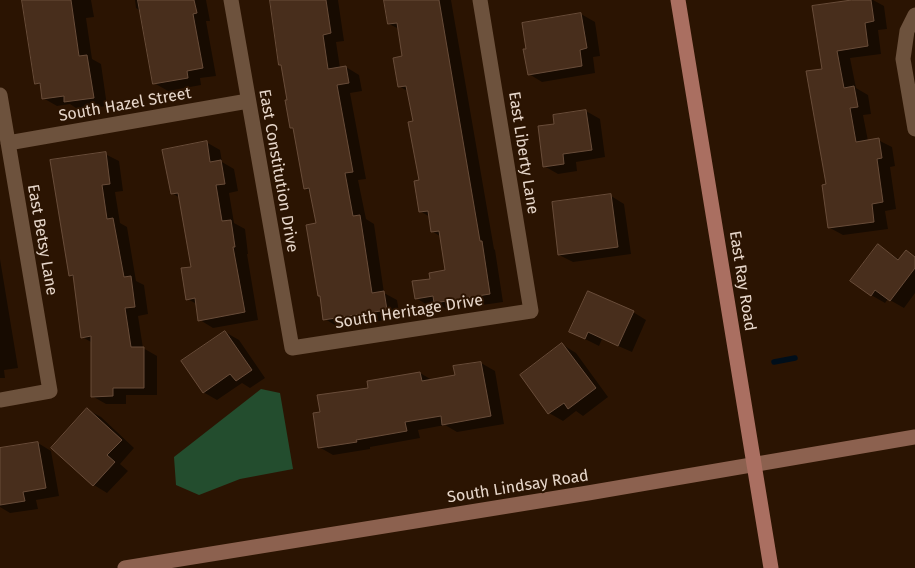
<!DOCTYPE html>
<style>
body{margin:0}
canvas{display:block;background:#2b1402}
</style>
<canvas width="915" height="568"></canvas>
<script>
const ctx = document.querySelector('canvas').getContext('2d');
ctx.lineJoin = 'round';
function fillPath(path, color) { ctx.fillStyle = color; ctx.fill(path, 'evenodd'); }
function stroke(path, color, width, dash) { ctx.strokeStyle = color; ctx.lineWidth = width; ctx.lineCap = dash ? 'butt' : 'round'; ctx.setLineDash(dash || []); ctx.stroke(path); }
function write(font, color, halo, rows, align = 'center') {
  ctx.font = font + ' "Fira Sans",sans-serif'; ctx.lineWidth = 4; ctx.setLineDash([]); ctx.textBaseline = 'middle'; ctx.strokeStyle = halo; ctx.fillStyle = color; for (const [text, x, y, turn = 0] of rows) {
    ctx.save(); ctx.translate(x, y); ctx.rotate((+turn || 0) * Math.PI / 180); ctx.textAlign = isNaN(turn) ? turn : align; if (halo) ctx.strokeText(text, 0, 0); ctx.fillText(text, 0, 0); ctx.restore();
  }
}
fillPath(new Path2D(`
 M261 389 280 393 293 469 240 479 199 495 176 485 174 457Z`), '#234d2e');
fillPath(new Path2D(`
 M23 0H91L94 17 86 18 92 59 101 64 107 106 79 110 70 104 57 106 43 98 42 86 36 83Z
 M135 0H206L210 21H206L216 76 200 78 201 85 168 91 154 83 141 11 136 8Z
 M270 0H338L344 41 336 42 340 68 346 67 359 75 362 91 350 93 366 179 358 180 366 219 374 224 384 293 397 300 400 318 338 327 325 319 321 297 319 296 317 224 311 192 305 188 294 129 291 128 289 101Z
 M386 0H451L494 249 495 250 503 302 448 310 439 304 429 306 416 298 432 280 446 271 441 237 432 231 430 217 420 211V181L414 122 409 92 399 86 404 57 399 29 389 24Z
 M861 0H873L884 6 887 29 878 30 881 54 850 58 856 88 868 95 871 114 863 115 868 141 878 140 892 147 895 166 890 167 896 209 885 211 888 229 843 235 830 228 823 70Z
 M581 14 595 22 600 56 593 57 595 73 542 82 529 74Z
 M586 111 600 119 605 157 576 162 577 171 558 174 544 166 555 125 554 116Z
 M206 142 220 150 222 162 234 169 238 191 229 193 234 223 245 229 248 254H247L258 320 213 328 200 320 197 304 187 299 192 268 180 198 172 193Z
 M105 154 119 161 123 191 115 192 120 223 127 227 136 281 144 285 148 314 138 316 143 348 157 356V395H126V404H106L92 396 93 343 82 337 74 278 70 275Z
 M611 196 624 204 631 254 573 262 559 255Z
 M878 246 900 260 906 252 915 257V293L904 308 888 299 885 303 871 295Z
 M0 259 18 368 4 370 5 378H0Z
 M633 312 646 320 632 352 602 339 599 346 571 332Z
 M225 332 239 340 265 378 250 388 242 383 217 400 203 392Z
 M563 345 576 353 608 397 583 416 576 411 563 421 549 413Z
 M481 363 495 371 504 424 457 432 445 425 418 430 420 438 370 447V449L333 455 319 447 321 413 369 389 420 373 432 380 457 376Z
 M88 410 101 417 134 448 120 464 128 471 107 493 94 485 53 448Z
 M38 443 51 451 59 496 36 500 38 509 10 513 0 507V450Z`), '#0007');
stroke(new Path2D(`
 M774 362 795 358`), '#000e1a', 5.5);
const building = new Path2D(`
 M22 0H71L79 56 87 55 94 98 64 102V96L42 99 40 83 35 84Z
 M138 0H194L197 13 193 14 203 68 187 71 188 78 153 84Z
 M270 0H326L331 33 323 35 328 69 346 66 349 83 337 85 353 172 345 173 353 216 360 215 372 293 384 291 387 310 323 320 320 296H318L306 225 316 223 309 188 304 189 293 128H290L285 100H287L281 65H279Z
 M384 0H439L480 241H482L490 294 434 303 433 296 415 299 412 281 430 279 429 273 445 270 439 231 431 232 428 211 419 212 414 181 419 180 408 122 413 121 406 86 398 87 393 58 402 56 397 23 388 24Z
 M852 0H871L874 21 865 23 868 46 837 51 844 88 854 86 858 107 850 108 856 142 879 138 882 158 877 159 883 202 872 204 874 222 828 228 822 185 826 184 806 71 822 69 812 6Z
 M581 13 587 48 580 50 582 66 528 75 523 49H526L522 23Z
 M586 110 592 150 563 154 564 164 543 167 538 126 554 124 553 115Z
 M207 141 210 162 221 160 225 184 216 185 222 221 231 220 235 247H233L245 312 198 321 195 298 186 300 181 268 191 267 178 193 171 194 162 150Z
 M106 152 110 184 102 185 107 219 113 218 124 277 131 276 135 307 125 308 131 347H144V388H113V396L91 397V336L81 338 73 275 69 276 50 160Z
 M611 194 618 247 558 255 552 202Z
 M878 244 898 260 906 250 915 257V268L890 301 875 290 871 296 850 281Z
 M588 291 634 311 618 346 588 332 585 339 569 332Z
 M225 331 252 370 236 381 230 374 203 393 181 361Z
 M562 343 596 388 568 409 564 403 548 414 520 375Z
 M481 362 491 416 442 425 441 416 405 422 407 431 356 440 357 442 318 448 313 413 320 412 317 395 368 388 367 381 420 372 422 381 455 375 453 366Z
 M87 408 122 440 107 455 115 462 93 486 51 448Z
 M38 442 46 488 23 492 25 501 0 505V448Z`);
fillPath(building, '#482e1c');
stroke(building, '#684c39', 1);
stroke(new Path2D(`
 M231 0 292 348 531 311 480 0
 M915 15 907 31 903 59 915 129
 M0 95 50 391 0 400
 M8 143 248 101`), '#6d523d', 15);
stroke(new Path2D(`
 M125 568 588 493 915 437`), '#8c614f', 15);
stroke(new Path2D(`
 M678 0 771 568`), '#aa6f61', 15);
write('16px', '#e7d7cb', '#2b1402', [
 ["South Hazel Street",125,105,-10],
 ["East Liberty Lane",523,153,81],
 ["East Constitution Drive",278,171,80],
 ["East Betsy Lane",42,240,80],
 ["East Ray Road",742,281,81],
 ["South Heritage Drive",409,312,-9],
 ["South Lindsay Road",518,487,-9]
]);
</script>
